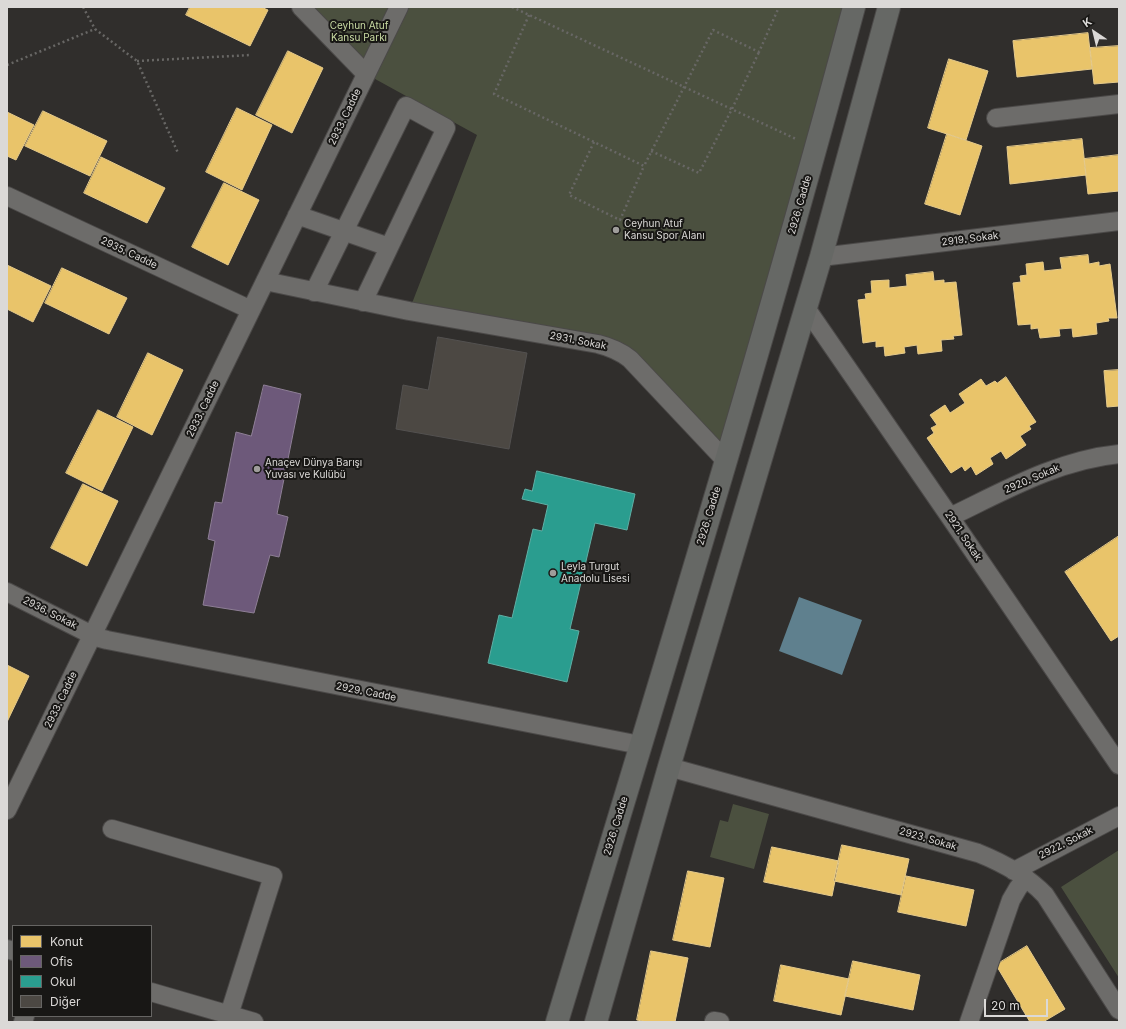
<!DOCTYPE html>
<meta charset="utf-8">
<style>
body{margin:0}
#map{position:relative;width:1126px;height:1029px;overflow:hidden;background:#302e2c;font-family:Inter,sans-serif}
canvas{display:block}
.frame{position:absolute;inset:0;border:8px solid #dbd9d7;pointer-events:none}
.legend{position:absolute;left:12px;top:925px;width:140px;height:92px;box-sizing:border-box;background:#181715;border:1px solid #666563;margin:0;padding:5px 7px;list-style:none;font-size:12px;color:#dbd9d7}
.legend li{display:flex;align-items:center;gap:8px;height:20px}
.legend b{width:20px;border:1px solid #666563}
.north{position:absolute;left:1074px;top:12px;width:40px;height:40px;-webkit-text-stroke:3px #181715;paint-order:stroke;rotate:325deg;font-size:11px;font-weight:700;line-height:16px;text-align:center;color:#dbd9d7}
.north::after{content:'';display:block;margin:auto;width:14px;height:18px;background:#dbd9d7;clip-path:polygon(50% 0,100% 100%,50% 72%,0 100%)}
.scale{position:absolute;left:984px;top:999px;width:64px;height:18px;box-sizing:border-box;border:2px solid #dbd9d7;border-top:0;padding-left:5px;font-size:12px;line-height:14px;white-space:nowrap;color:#dbd9d7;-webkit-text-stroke:3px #181715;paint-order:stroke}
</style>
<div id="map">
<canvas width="1126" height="1029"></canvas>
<div class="frame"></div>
<ul class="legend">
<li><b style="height:11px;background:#e9c46a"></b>Konut</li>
<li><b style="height:11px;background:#6d597a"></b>Ofis</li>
<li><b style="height:11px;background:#2a9d8f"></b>Okul</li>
<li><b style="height:11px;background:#4c4843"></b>Diğer</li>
</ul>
<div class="north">K</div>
<div class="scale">20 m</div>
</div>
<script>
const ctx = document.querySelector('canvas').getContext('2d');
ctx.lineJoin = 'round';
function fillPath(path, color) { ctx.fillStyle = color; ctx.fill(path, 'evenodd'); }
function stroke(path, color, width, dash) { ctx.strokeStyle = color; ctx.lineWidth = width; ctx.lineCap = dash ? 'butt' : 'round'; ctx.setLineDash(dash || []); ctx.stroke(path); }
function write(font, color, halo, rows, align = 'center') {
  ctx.font = font + ' Inter,sans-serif'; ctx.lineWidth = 4; ctx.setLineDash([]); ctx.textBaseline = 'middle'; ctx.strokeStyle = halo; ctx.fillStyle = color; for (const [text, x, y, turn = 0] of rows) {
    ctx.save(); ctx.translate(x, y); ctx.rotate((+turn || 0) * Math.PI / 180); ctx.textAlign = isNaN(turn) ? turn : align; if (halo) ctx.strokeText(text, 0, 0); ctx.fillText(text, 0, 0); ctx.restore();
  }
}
fillPath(new Path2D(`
 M301 7H854L726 461 630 359 409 311 477 135 366 74Z
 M733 804 769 814 754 869 710 857 720 820 728 822Z
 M1119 850V978L1061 887Z`), '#4b503f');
fillPath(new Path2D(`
 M799 597 862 620 842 675 779 651Z`), '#5f808e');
const homes = new Path2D(`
 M190 7H261L268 10 250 46 186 15Z
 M1088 33 1092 69 1017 77 1013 41Z
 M1119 46V82L1094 84 1090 48Z
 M288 51 323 68 292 133 256 115Z
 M949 59 988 71 966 140 928 128Z
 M237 108 272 125 242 190 206 172Z
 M43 111 107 141 90 176 25 146Z
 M7 112 34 125 16 160 7 156Z
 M947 134 982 146 960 215 925 204Z
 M1082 139 1086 175 1010 184 1007 147Z
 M1119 155V191L1088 194 1084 159Z
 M101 157 165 188 147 223 84 193Z
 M224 183 259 200 228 265 192 247Z
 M1088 255 1089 264 1099 262V266L1110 264 1117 318H1108L1109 321 1096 323 1097 334 1073 337 1072 328 1059 329 1060 336 1040 338 1038 328 1031 329V324L1018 325 1013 283 1021 282 1020 276 1027 275 1026 264 1043 262 1044 271 1062 269 1060 258Z
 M7 265 51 286 33 322 7 309Z
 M62 268 127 298 109 334 45 303Z
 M933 272 934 281 944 280V283L956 282 962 335 953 336 954 339 941 340 942 351 918 354 917 345 904 347 905 353 885 356 884 346 876 347V341L863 343 858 300 866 299 865 294 872 293 871 281 889 280V288L907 286 906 275Z
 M148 353 183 370 152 435 117 417Z
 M1119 370V406L1107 407 1104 371Z
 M1006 377 1036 422 1029 426 1031 429 1020 436 1026 445 1006 459 1001 451 990 458 993 464 976 475 971 466 965 471 962 466 951 473 927 438 934 433 931 428 937 425 930 415 945 405 950 413 965 403 959 394 981 379 986 386 995 381 997 383Z
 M98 410 133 427 102 491 66 473Z
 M83 484 118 501 87 566 51 548Z
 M1119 536V636L1111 641 1065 572Z
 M7 665 29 676 7 722Z
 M842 845 909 859 901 895 834 881Z
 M772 847 839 861 832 896 764 882Z
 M688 871 724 878 710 947 673 940Z
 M906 876 974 890 966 926 898 912Z
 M1027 946 1065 1009 1043 1022H1030L996 965Z
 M651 951 688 958 675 1022H647L637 1020Z
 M853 961 920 975 913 1010 845 996Z
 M781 965 849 979 841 1015 774 1001Z`);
fillPath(homes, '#e9c46a');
stroke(homes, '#e5ca8b', 1);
const offices = new Path2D(`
 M264 385 301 394 277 514 288 517 279 557 270 555 254 613 203 605 215 541 208 539 215 502 222 503 236 432 251 436Z`);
fillPath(offices, '#6d597a');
stroke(offices, '#8e7f96', 1);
const schools = new Path2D(`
 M537 471 635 494 627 530 595 523 570 629 579 631 567 682 488 663 499 615 512 618 533 529 542 531 548 505 522 499 525 489 532 491Z`);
fillPath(schools, '#2a9d8f');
stroke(schools, '#5fafa5', 1);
const building = new Path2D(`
 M438 337 527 353 509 449 396 429 403 385 428 390Z`);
fillPath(building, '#4c4843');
stroke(building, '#535150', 1);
const street = new Path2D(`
 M301 7 366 74
 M996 118 1119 104
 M7 196 251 310
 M297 215 389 247
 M821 257 1119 221
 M265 281 409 311 598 344C610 347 620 351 630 359L726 461
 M314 292 406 106 446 128 363 302
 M806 308 950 517 1119 765
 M950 517C1004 491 1058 460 1119 454
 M7 592 96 637 107 640 640 745
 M669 767 978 853C1003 863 1027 876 1045 895L1119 1010
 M7 810 399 7
 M112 829 273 876 229 1015
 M1014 871 1119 816
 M7 949 13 951
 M151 992 254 1022
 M714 1021 720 1022
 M23 1022 25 1016
 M969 1022 1011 900 1018 888 1026 878`);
const secondary = new Path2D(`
 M557 1022C659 685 763 348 854 7
 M596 1022 669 767 821 257 889 7`);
stroke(street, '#4b4948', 20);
stroke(secondary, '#4b4948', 24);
stroke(new Path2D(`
 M83 7 95 29 137 61 178 153
 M512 7 796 139
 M529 15 494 94 644 166 713 30 759 52 779 7
 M137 61 251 55
 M7 65 95 29
 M594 142 569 195 620 220 644 166
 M651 151 699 173 732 109 759 52`), '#686765', 2.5, [2, 3]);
stroke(street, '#6d6c6a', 18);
stroke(secondary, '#666865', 22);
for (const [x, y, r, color] of [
 [616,230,4,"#9f9d9b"],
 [257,469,4,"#9f9d9b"],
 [553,573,4,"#9f9d9b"]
]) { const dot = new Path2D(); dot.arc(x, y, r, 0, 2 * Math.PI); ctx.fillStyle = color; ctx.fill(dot); stroke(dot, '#181715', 1.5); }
write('10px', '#c9dba3', '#181715', [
 ["Ceyhun Atuf",359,26],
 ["Kansu Parkı",359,38]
]);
write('10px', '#dbd9d7', '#181715', [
 ["2933. Cadde",345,117,-64],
 ["2926. Cadde",800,205,-74],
 ["2919. Sokak",970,239,-7],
 ["2935. Cadde",129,253,25],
 ["2931. Sokak",578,341,11],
 ["2933. Cadde",203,409,-64],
 ["2920. Sokak",1032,479,-23],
 ["2926. Cadde",709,516,-73],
 ["2921. Sokak",963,536,56],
 ["2936. Sokak",50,613,27],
 ["2929. Cadde",366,692,11],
 ["2933. Cadde",61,700,-64],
 ["2926. Cadde",616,826,-73],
 ["2923. Sokak",928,839,16],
 ["2922. Sokak",1066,843,-27]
]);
write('10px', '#dbd9d7', '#181715', [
 ["Ceyhun Atuf",624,224],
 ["Kansu Spor Alanı",624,236],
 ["Anaçev Dünya Barışı",265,463],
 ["Yuvası ve Kulübü",265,475],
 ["Leyla Turgut",561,567],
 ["Anadolu Lisesi",561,579]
], 'left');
</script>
